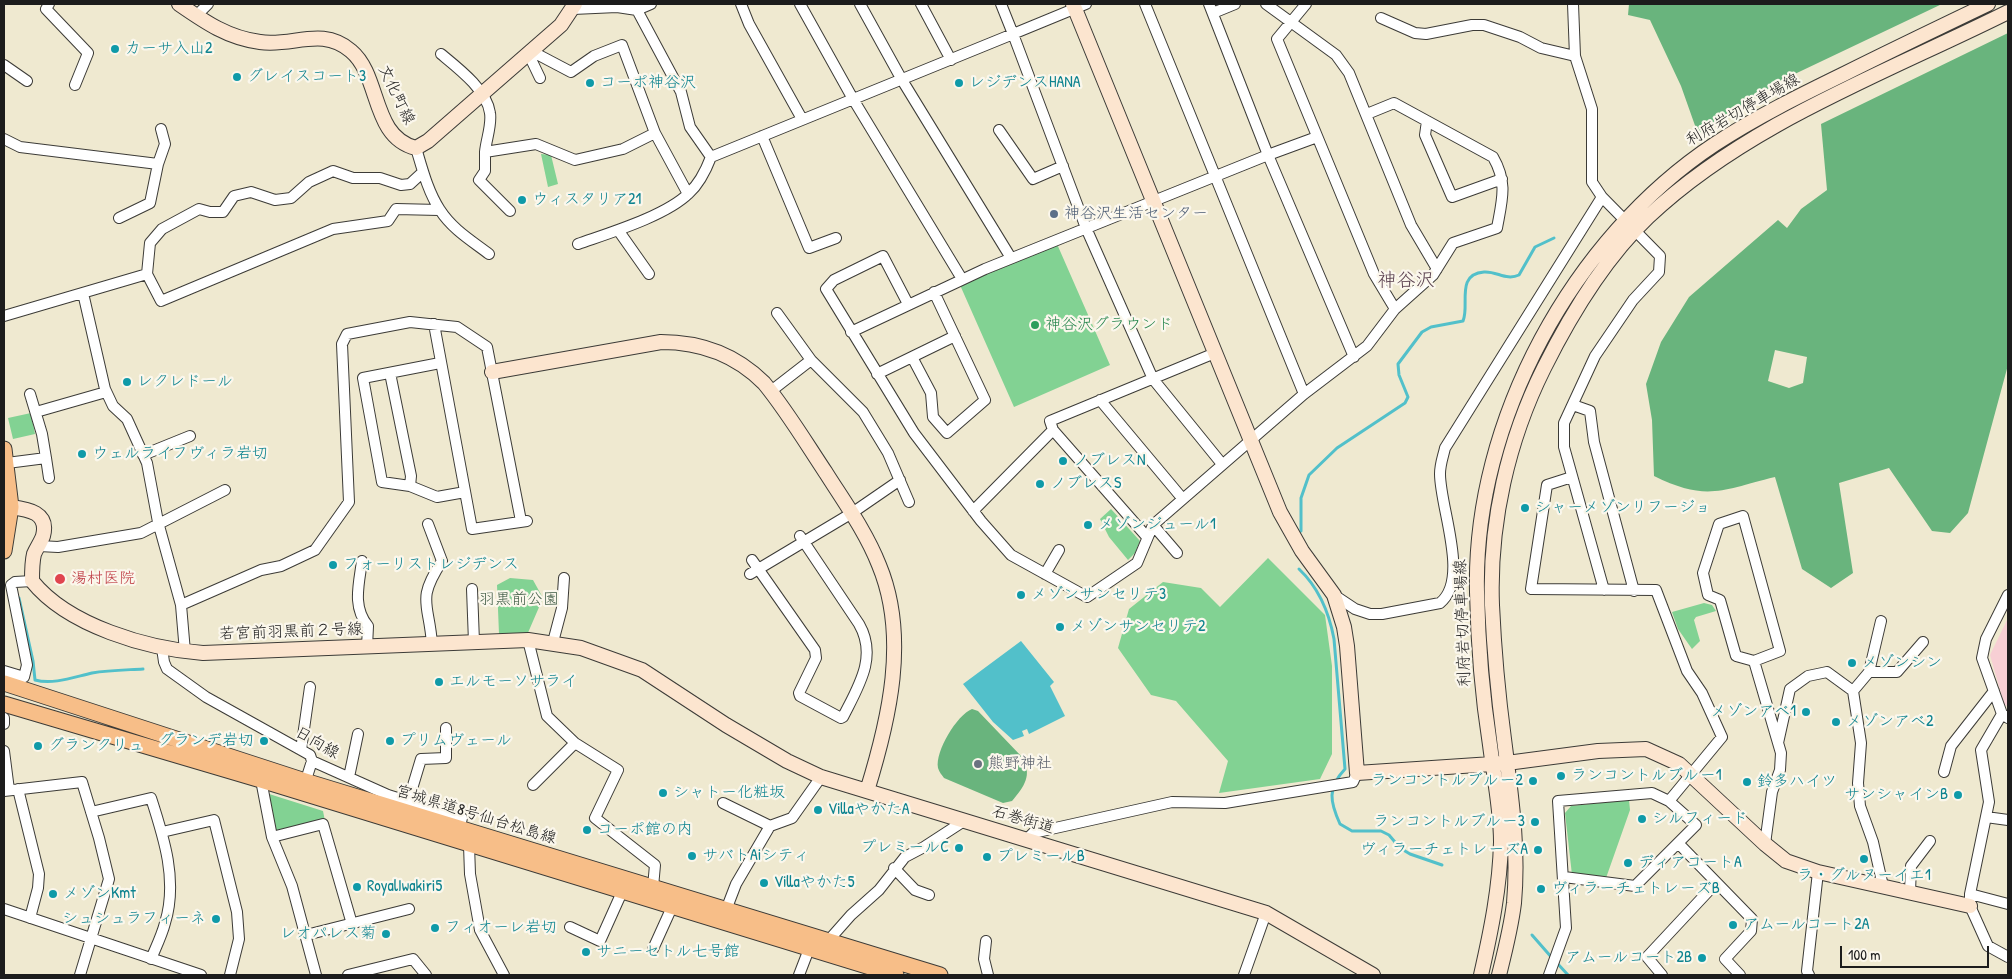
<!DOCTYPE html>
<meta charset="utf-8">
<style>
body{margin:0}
#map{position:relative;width:2012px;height:979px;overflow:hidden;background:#efe9d0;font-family:"Patrick Hand",sans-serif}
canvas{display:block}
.frame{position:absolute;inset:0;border:5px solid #1c1c1c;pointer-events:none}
.scale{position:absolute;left:1840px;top:946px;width:149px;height:22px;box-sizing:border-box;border:2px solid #1c1c1c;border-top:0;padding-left:6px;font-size:15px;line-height:18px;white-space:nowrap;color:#1c1c1c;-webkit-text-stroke:4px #fbf7ec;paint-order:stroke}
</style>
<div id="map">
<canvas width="2012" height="979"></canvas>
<div class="frame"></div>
<div class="scale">100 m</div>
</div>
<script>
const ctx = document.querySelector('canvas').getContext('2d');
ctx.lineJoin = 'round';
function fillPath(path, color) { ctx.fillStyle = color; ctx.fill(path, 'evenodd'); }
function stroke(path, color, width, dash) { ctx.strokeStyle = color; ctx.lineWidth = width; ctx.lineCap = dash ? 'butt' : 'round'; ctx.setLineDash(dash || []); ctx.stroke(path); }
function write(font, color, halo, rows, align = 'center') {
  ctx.font = font + ' "Patrick Hand","Klee One",sans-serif'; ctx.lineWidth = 4.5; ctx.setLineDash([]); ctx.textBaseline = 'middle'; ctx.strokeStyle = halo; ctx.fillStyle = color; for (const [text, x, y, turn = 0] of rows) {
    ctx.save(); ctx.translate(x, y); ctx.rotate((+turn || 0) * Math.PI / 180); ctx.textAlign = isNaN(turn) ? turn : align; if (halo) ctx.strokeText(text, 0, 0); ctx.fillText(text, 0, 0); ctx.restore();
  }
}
fillPath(new Path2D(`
 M2008 618V707L2004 704 1990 655Z`), '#f7cfd4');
fillPath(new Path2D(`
 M541 154 551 155 558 184 548 187Z
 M1057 244 1110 365 1014 407 960 285Z
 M31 413 35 434 13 439 8 418Z
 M1111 509 1140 541 1135 553 1128 560 1109 537 1100 519Z
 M1268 558 1325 615 1332 666V754L1320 779 1219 793 1228 761 1176 701 1151 695 1118 648 1129 609 1163 582 1201 588 1220 607Z
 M510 578 533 580 543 598 527 635 499 634 497 585Z
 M1704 603 1712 605 1716 611 1696 617 1694 620 1700 641 1692 649 1678 629 1672 612Z
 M266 793 323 811 325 821 275 834Z
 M1629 800 1630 810 1606 878 1572 875 1565 813 1571 806Z`), '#82d293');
fillPath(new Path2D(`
 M1629 4H1942L1780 81 1698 134 1681 86 1650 20 1628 15Z
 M2008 33V365L1968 513 1950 533 1932 531 1889 468 1839 483 1853 573 1831 588 1802 569 1775 477C1722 490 1707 502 1654 476L1652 420 1646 384 1661 342 1689 297 1778 220 1787 228 1801 209 1827 190 1821 124ZM1775 350 1807 357 1803 383 1789 388 1768 381Z
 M972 709 978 711 1022 757C1033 775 1024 787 1012 801L1003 803 944 778C942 775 939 772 938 768 935 751 957 715 972 709Z`), '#69b47d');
fillPath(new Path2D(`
 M1021 641 1054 682 1050 686 1065 716 1029 734 1027 729 1022 731 1024 736 1013 740 993 722 963 684Z`), '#52c0ca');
stroke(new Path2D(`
 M1301 531V498L1309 475 1337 448 1405 403 1408 397 1399 375 1398 364 1422 332 1431 327 1463 321C1470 306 1455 274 1484 272 1497 271 1506 281 1519 275L1535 247 1554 238
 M1299 569C1319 588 1329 612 1334 639L1345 769C1327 788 1330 802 1340 824L1352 831H1381L1389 835 1400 848 1410 854 1442 865
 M19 598 33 661 35 680C53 685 74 677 92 673 109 670 126 670 143 669
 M1532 935 1553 959
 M1557 963 1568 975`), '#52c0ca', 3);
const street = new Path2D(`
 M49 4 46 9 88 53 75 85
 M741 4 749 24 802 119
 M800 4 853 99 962 279
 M860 4 902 80 1011 258
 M921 4 951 60
 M1086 4 1013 34 1086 228 1153 379 1222 464
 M1145 4 1304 394
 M1209 4 1268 155 1317 137
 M1266 4 1336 55 1349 73 1411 225 1437 269
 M1306 4 1277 39 1374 274 1395 309
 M1573 4 1575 56 1592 109V182L1602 197 1660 256 1659 272 1633 300 1595 356 1564 423V447L1604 590
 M573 9 617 7 637 10 681 92 690 127 711 157
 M637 10 651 4
 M1213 13 1235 4
 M196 16 208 4
 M1381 18 1415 33 1426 34 1472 25H1484L1520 37 1541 48 1575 56
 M533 52 571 72 594 56 622 45 655 133 688 194
 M441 54C458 68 487 90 490 113 492 125 486 140 485 152L536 144 575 160 623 149 655 133
 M529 55 540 78
 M4 65 27 81
 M1427 121 1425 135 1452 197 1502 179
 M999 130 1033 179 1063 166
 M762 136 809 248 836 238
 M4 139 20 147 158 164
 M416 148C422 168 428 192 440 210 452 229 472 241 489 254
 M485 152V171L479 180 510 211
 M119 218 150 203 158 164 165 144 161 129
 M618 230 649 274
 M578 244C609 233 666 216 689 193 699 184 706 170 711 157L1013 34 1001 4
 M147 274 150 243 162 229 199 209 210 212H223L234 196 251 192 275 200 291 198 309 182 333 171 353 178H380L401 185 410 184 423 172
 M83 293 105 389 113 406 127 419 147 463 158 522 181 605 185 652
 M908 304 883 256 834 280 826 289 914 433 981 521 1011 555 1087 597 1137 563 1153 525 1304 394 1367 346 1395 309 1433 275 1453 243 1497 228C1502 200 1508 183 1493 157L1394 103 1367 114
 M777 313 811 360 863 412 888 453 909 502
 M4 316 147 274 161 301 333 229 388 221 396 209 439 210
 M434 324 472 529 527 521
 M851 332 985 269 1268 155 1354 357
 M912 357 931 393 933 417 947 433 985 400 934 292
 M440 363 363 378 382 482 410 486 437 497 465 492
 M390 373 411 476 410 486
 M877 374 955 336
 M771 391 811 360
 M1100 400 1182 498
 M1573 405 1590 411 1594 442 1634 591
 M36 412 106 392
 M1053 430 1050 421 1215 353
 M143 455 190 436
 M46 458 49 478
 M7 463 46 458 42 434 30 394
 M1572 477 1547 485 1531 589 1656 590 1687 671 1702 693 1722 737 1669 801
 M973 511 1053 430 1147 537
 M1743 516 1780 651 1754 661 1736 656 1720 600 1708 595 1703 573 1719 524Z
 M428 524 442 561C416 601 429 602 432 644
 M1153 525 1177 553
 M39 546 58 547 141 533 225 490
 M752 560 815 650 816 658 799 693 800 696 841 718 843 717C858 687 878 657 859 624L800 536
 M362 561C359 584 352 607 368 626L367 647
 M750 574 852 513 900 480
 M1045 574 1059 550
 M472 589 474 642
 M1334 595 1355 609 1370 614H1382L1440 603C1470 579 1440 508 1440 474 1440 464 1443 457 1445 448L1602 197
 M2008 595 1986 639 1982 658 2002 714 2008 718
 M181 605 261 570 281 566 315 550 349 502 342 344 347 334 410 322 457 327 487 347 521 521
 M1881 621 1869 672 1853 691 1861 743 1858 783 1860 806 1873 842 1883 886
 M528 640 547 716 575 743 618 770 595 818 655 865 653 887
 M553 642 562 608 564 578
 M162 648 164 662 167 669 206 697 310 755 312 761 388 795 462 818 458 833
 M1754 661 1781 753 1780 770 1772 792 1765 844
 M4 671 24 677 27 665 11 585 15 582 32 581
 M1869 672H1897L1923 642
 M2002 714 1981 750 1989 802 1970 894V906L1988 946 2008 957
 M4 724V718
 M1778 743 1790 689 1808 676 1827 672 1853 691
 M301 750 310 687
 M4 751 9 790
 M1944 772 1951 746 1994 691
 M349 777 358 734
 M261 780 272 837 292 886 316 975
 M533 785 575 743
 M304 786 312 761
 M18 789 39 874 38 888 30 918
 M4 791 82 782 99 838 109 879 80 975
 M408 802 421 759 446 758V728
 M723 803 770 826 792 818 821 777
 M91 812 151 798C164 838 178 881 165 923 162 935 156 947 151 959
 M1986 817 2008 820
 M162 832 214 820 237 912 239 939 230 975
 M272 837 323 824 352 924
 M1027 839 1033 833 1172 802 1225 803 1353 782 1357 773
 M1678 843 1752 919 1751 931 1725 959 1740 975
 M469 845 470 874 480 930 504 975
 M894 868 915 890 929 895
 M1910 892 1911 866 1930 841
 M1970 894 2008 904
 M4 909 201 975
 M726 910 736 884 770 826
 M570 927 600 941 622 892
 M306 935 409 909
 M828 941 851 915 879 890 905 857 924 847 964 821
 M986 941 984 959 988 975
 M653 949 672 907
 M348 975 413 959 426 975
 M799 975 809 949
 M1244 975 1266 913
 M1549 975 1566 928 1558 801 1652 793 1669 801 1696 825 1635 886 1564 877
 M1662 975 1647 957 1716 883
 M1809 975 1807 971 1818 872`);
const secondary = new Path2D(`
 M179 4C205 22 228 38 260 42 293 47 322 26 351 51 381 76 371 137 416 148L428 141 561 25 575 4
 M1073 4 1280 512 1302 551 1334 595 1344 627 1347 646 1357 773 1507 763 1598 751 1646 749 1679 764 1765 844 1786 861 1818 872 1970 906
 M492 372 661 342C701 342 736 355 764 383 787 411 806 443 826 473 845 503 866 532 879 565 909 637 889 720 867 791
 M4 506C22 509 50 509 43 536 41 542 37 547 34 554 32 562 32 572 32 581 68 626 148 649 203 653L528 640 581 648 642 670 726 725 787 761 821 777 1266 913 1373 975
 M1481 975C1491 931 1500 887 1501 842 1501 810 1494 777 1490 745 1482 694 1478 643 1477 592 1473 421 1573 238 1715 144 1756 117 1801 95 1844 74 1892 50 1940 27 1988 4
 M1499 975C1505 951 1511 928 1514 903 1519 848 1511 794 1504 739 1498 694 1494 649 1492 605 1489 523 1508 440 1544 368 1570 316 1606 257 1648 217 1747 123 1888 72 2008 12`);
const primary = new Path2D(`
 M4 449 11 507 4 551
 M4 683 305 781 940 975
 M4 704 261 780 896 975`);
stroke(street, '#3c3b37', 12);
stroke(secondary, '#3c3b37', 16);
stroke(primary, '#3c3b37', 17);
stroke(street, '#fff', 10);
stroke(secondary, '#fce5cf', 14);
stroke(primary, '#f7be88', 15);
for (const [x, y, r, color] of [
 [115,49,5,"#0f9aa8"],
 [237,77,5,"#0f9aa8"],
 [590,83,5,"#0f9aa8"],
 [959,83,5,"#0f9aa8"],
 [522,200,5,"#0f9aa8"],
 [1054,214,5,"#5c6f8a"],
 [1035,325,5,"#2e9e5b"],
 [127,382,5,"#0f9aa8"],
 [82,454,5,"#0f9aa8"],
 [1063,461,5,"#0f9aa8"],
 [1040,484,5,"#0f9aa8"],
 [1525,508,5,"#0f9aa8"],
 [1088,525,5,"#0f9aa8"],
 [333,565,5,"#0f9aa8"],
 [60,579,6,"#e0444e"],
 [1021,595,5,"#0f9aa8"],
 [1060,627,5,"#0f9aa8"],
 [1852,663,5,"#0f9aa8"],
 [439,682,5,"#0f9aa8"],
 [1806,712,5,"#0f9aa8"],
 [1836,722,5,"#0f9aa8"],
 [264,741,5,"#0f9aa8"],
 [390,741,5,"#0f9aa8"],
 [38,746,5,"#0f9aa8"],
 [978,764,5,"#6b7280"],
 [1561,776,5,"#0f9aa8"],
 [1533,781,5,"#0f9aa8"],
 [1747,782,5,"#0f9aa8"],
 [663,793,5,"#0f9aa8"],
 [1958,795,5,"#0f9aa8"],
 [818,810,5,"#0f9aa8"],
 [1642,819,5,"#0f9aa8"],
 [1535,822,5,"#0f9aa8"],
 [587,830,5,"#0f9aa8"],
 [959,848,5,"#0f9aa8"],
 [1538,850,5,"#0f9aa8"],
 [692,856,5,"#0f9aa8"],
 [987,857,5,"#0f9aa8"],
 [1864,859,5,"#0f9aa8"],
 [1628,863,5,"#0f9aa8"],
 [764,883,5,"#0f9aa8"],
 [357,887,5,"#0f9aa8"],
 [1541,889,5,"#0f9aa8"],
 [53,894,5,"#0f9aa8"],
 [216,919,5,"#0f9aa8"],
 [1733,925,5,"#0f9aa8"],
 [435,928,5,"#0f9aa8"],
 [386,934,5,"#0f9aa8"],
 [586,952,5,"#0f9aa8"],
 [1702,958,5,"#0f9aa8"]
]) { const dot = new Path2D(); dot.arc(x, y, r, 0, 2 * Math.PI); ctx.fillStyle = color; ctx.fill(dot); stroke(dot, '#fbf7ec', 2); }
write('16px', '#0d838f', '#fbf7ec', [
 ["カーサ入山2",125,49],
 ["グレイスコート3",247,77],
 ["コーポ神谷沢",600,83],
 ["レジデンスHANA",969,83],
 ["ウィスタリア21",532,200],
 ["レクレドール",137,382],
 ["ウェルライフヴィラ岩切",92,454],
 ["ノブレスN",1073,461],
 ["ノブレスS",1050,484],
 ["シャーメゾンリフージョ",1535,508],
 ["メゾンジュール1",1098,525],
 ["フォーリストレジデンス",343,565],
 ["メゾンサンセリテ3",1031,595],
 ["メゾンサンセリテ2",1070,627],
 ["メゾンシン",1862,663],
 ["エルモーソサライ",449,682],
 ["メゾンアベ1",1796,712,"right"],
 ["メゾンアベ2",1846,722],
 ["グランデ岩切",254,741,"right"],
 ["プリムヴェール",400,741],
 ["グランクリュ",48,746],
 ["ランコントルブルー1",1571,776],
 ["ランコントルブルー2",1523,781,"right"],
 ["鈴多ハイツ",1757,782],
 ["シャトー化粧坂",673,793],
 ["サンシャインB",1948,795,"right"],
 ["VillaやかたA",828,810],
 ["シルフィード",1652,819],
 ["ランコントルブルー3",1525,822,"right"],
 ["コーポ館の内",597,830],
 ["プレミールC",949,848,"right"],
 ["ヴィラーチェトレーズA",1528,850,"right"],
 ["サバトAiシティ",702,856],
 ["プレミールB",997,857],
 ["ディアコートA",1638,863],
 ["ラ・グルヌーイエ1",1864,876,"center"],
 ["Villaやかた5",774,883],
 ["RoyalIwakiri5",367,887],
 ["ヴィラーチェトレーズB",1551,889],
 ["メゾンKmt",63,894],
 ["シュシュラフィーネ",206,919,"right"],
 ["アムールコート2A",1743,925],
 ["フィオーレ岩切",445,928],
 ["レオパレス菊",376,934,"right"],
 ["サニーセトル七号館",596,952],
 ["アムールコート2B",1692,958,"right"]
], 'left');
write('16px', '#1c1c1c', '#fbf7ec', [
 ["文化町線",396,95,64],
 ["利府岩切停車場線",1743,110,-30],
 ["利府岩切停車場線",1463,623,-92],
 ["若宮前羽黒前２号線",291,632,-2],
 ["日向線",317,743,30],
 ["宮城県道8号仙台松島線",476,815,17],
 ["石巻街道",1023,820,16]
]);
write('16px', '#4e5e75', '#fbf7ec', [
 ["神谷沢生活センター",1064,214]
], 'left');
write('16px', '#27864d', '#fbf7ec', [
 ["神谷沢グラウンド",1045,325]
], 'left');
write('16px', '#be3a42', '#fbf7ec', [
 ["湯村医院",71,579]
], 'left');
write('16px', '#405c46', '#fbf7ec', [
 ["羽黒前公園",519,600]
]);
write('16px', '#5b616d', '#fbf7ec', [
 ["熊野神社",988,764]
], 'left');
write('19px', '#5c4351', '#fbf7ec', [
 ["神谷沢",1406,281]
]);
</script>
